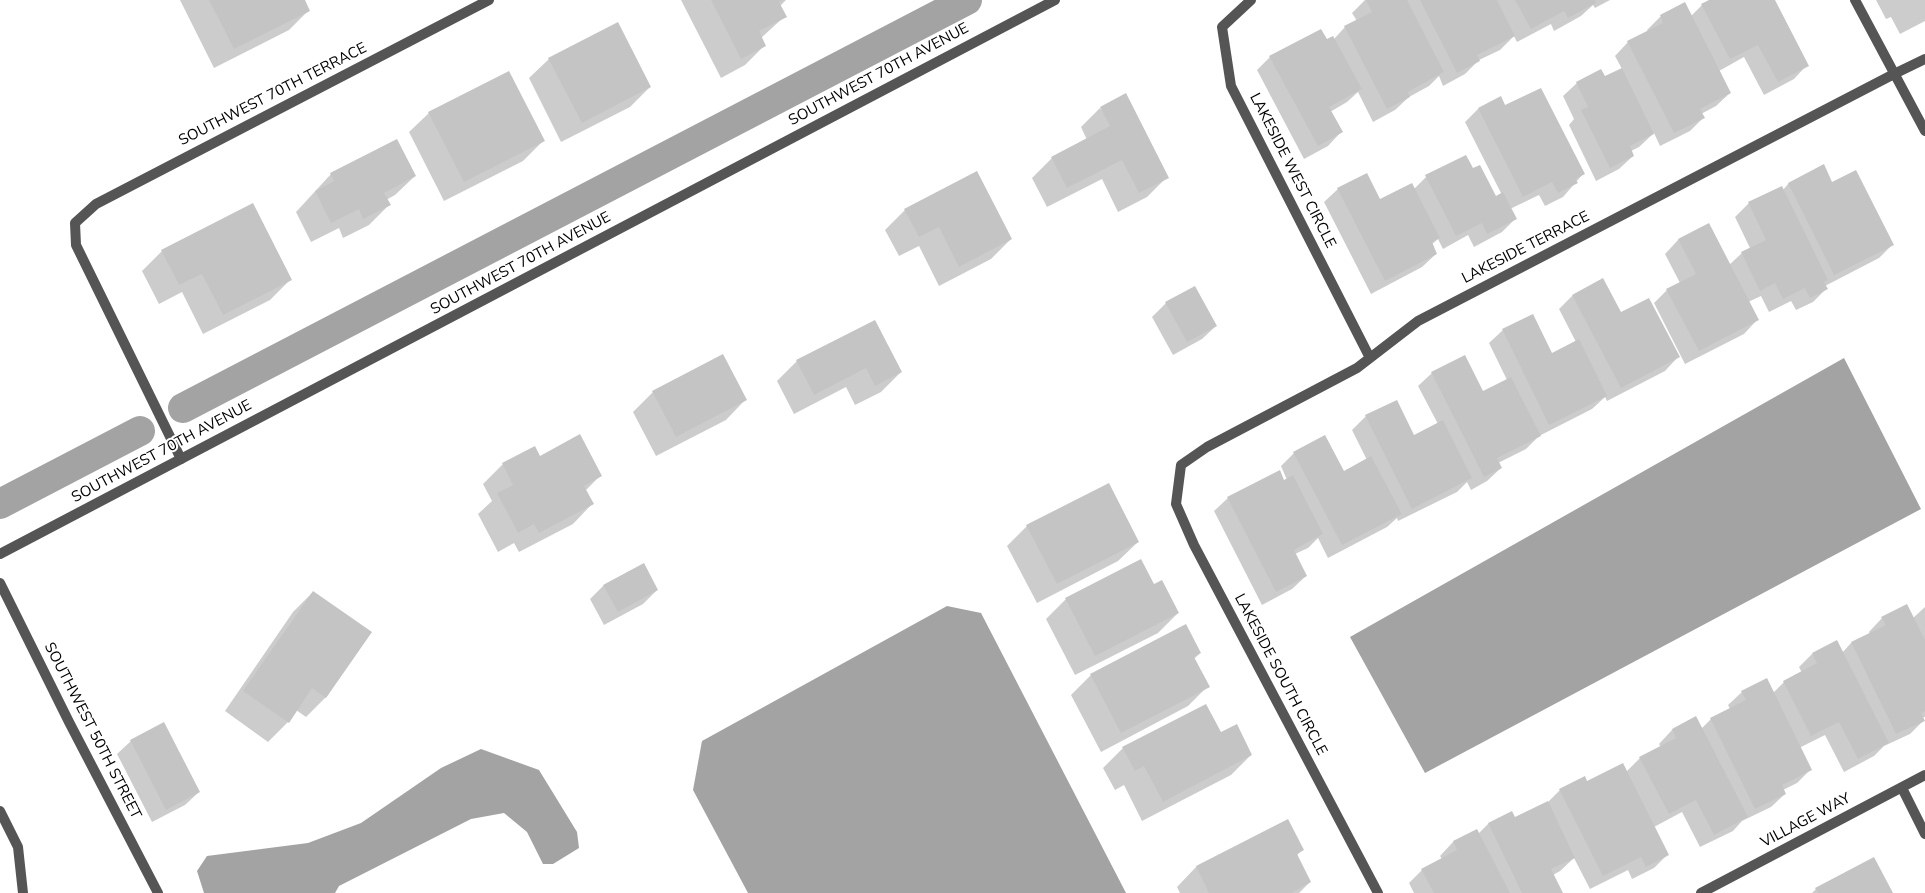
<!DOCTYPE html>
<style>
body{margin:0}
canvas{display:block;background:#fff}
</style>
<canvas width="1925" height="893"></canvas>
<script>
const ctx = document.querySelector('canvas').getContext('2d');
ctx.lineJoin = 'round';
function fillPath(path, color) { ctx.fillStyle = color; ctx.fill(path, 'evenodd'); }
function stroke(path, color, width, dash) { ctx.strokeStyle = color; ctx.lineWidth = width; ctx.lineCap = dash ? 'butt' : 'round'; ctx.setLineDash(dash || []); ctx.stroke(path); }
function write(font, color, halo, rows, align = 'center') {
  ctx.font = font + ' "Nunito Sans",sans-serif'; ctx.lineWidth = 4; ctx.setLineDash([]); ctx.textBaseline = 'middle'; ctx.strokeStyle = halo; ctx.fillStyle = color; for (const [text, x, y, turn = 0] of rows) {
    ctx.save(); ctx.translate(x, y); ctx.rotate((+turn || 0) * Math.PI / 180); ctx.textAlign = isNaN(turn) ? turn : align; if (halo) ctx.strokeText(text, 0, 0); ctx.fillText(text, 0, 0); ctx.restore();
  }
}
fillPath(new Path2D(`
 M1844 358 1921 509 1425 773 1350 637Z
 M947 606 981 613 1126 893H748L693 790 702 741Z
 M481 749 539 770 577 832 579 848 553 864H543L527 832 504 813 471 819 339 886 335 893H204L197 871 207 856 308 843 361 823 441 768Z`), '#a3a3a3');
fillPath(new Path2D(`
 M180 0H303L309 10 289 30 214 68Z
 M681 0H786L780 6 785 16 761 38 765 45 745 65 721 78Z
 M1365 0H1610L1595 8 1593 5 1581 16 1554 31 1551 24 1517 42 1514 36 1500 50 1479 60 1465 74 1443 86 1439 76 1429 86 1409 97 1395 110 1373 122 1358 92 1347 102 1330 112 1341 132 1328 146 1304 159 1257 70 1270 57 1334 39 1345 27 1357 21 1352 13Z
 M1712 0H1773L1807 65 1794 79 1764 95 1744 57 1719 71 1730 93 1716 106 1701 114 1703 118 1690 131 1660 146 1654 133 1639 147 1631 151 1633 156 1619 169 1596 181 1569 125 1574 119 1563 96 1577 83 1604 78 1622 69 1615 56 1628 42 1648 32 1647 30 1660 17 1685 4 1691 16 1702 5Z
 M1876 0H1925V21L1900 34 1891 17 1886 19Z
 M549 59 650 87 630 107 561 142 529 78Z
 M1505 107 1583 174 1563 197 1545 206 1539 195 1510 209 1515 219 1502 232 1474 247 1468 235 1443 249 1438 239 1431 245 1436 254 1422 267 1371 294 1324 202 1338 189 1380 201 1414 189 1426 177 1473 170 1495 198 1502 195 1465 122 1478 109Z
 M1100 108 1167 177 1147 197 1118 212 1102 179 1047 207 1032 178 1052 158 1087 140 1081 127Z
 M429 113 543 141 523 161 444 201 409 132Z
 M1823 166 1832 184 1892 245 1879 258 1825 286 1826 289 1813 302 1796 310 1791 301 1769 312 1761 296 1748 302 1757 320 1744 334 1685 364 1654 303 1667 290 1680 283 1665 254 1678 240 1708 225 1729 265 1742 253 1750 248 1735 217 1749 203 1783 190 1788 184Z
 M331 174 415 176 395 195 386 200 389 205 369 225 343 238 339 228 311 242 296 212Z
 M905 210 1011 239 991 259 939 286 919 246 899 256 885 230Z
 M162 251 290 280 270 300 203 334 182 292 159 304 142 271Z
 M1572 296 1621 314 1678 357 1665 371 1607 401 1605 397 1592 409 1539 436 1526 449 1498 463 1501 468 1487 481 1471 490 1467 482 1457 492 1398 521 1397 518 1387 527 1328 558 1318 538 1308 548 1295 554 1306 576 1292 589 1262 605 1214 511 1228 498 1287 480 1281 466 1294 453 1343 472 1367 460 1352 430 1366 416 1414 436 1438 424 1418 386 1432 373 1482 393 1507 380 1489 343 1503 330 1552 355 1576 342 1559 309Z
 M1166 303 1216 326 1202 339 1173 355 1152 317Z
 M875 321 901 372 881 392 855 405 846 387 794 414 777 381 797 361Z
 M653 392 745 400 726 420 656 456 633 412Z
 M539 458 601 475 585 491 592 504 573 524 519 552 514 543 498 552 478 514 492 501 483 484 503 464Z
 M1027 526 1138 542 1118 561 1037 603 1007 546Z
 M603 586 657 590 643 604 604 625 590 599Z
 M1153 586 1178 613 1158 633 1075 675 1046 619 1066 599Z
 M313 592 370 633 325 698 306 717 296 710 288 722 268 742 225 711 293 612Z
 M1925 607V717L1922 718 1923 721 1910 734 1884 746 1874 756 1844 772 1825 735 1799 748 1810 770 1797 783 1783 790 1785 794 1771 807 1742 821 1733 831 1700 847 1682 812 1654 827 1668 854 1654 868 1632 879 1628 870 1590 889 1574 858 1560 871 1553 875 1562 893H1414L1409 883 1422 870 1442 859 1440 856 1453 842 1477 830 1478 834 1488 824 1514 818 1547 803 1560 790 1626 772 1640 758 1661 747 1659 744 1672 730 1695 718 1701 729 1711 719 1730 709 1728 705 1742 692 1773 693 1784 682 1802 673 1799 667 1812 654 1837 642 1842 653 1851 643 1870 634 1869 632 1882 618H1913Z
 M1200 653 1194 659 1208 686 1188 706 1101 752 1071 695 1091 675Z
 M1221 734 1251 755 1231 775 1142 821 1124 785 1115 790 1103 768 1123 748Z
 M131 741 199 792 185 805 152 822 117 754Z
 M1287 821 1302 850 1296 856 1310 882 1299 893H1180L1177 887 1196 867Z
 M1816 889 1892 893H1812Z`), '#0003');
stroke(new Path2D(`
 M183 408 967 0
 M0 504 140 431`), '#a3a3a3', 30);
fillPath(new Path2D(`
 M209 0H305L310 11 234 49Z
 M711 0H783L779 2 787 17 759 31 766 46 741 59Z
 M1366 0H1407L1444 72 1408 92 1410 97 1387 109 1344 26 1372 12Z
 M1420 0H1497L1515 36 1477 55 1480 61 1457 73Z
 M1515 0H1595L1596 3 1568 18 1564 11 1531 29Z
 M1709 0H1775L1809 66 1778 82 1758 45 1730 59 1701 4Z
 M1685 2 1731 93 1700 109 1705 118 1674 133 1627 41 1663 23 1660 15Z
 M618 22 651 87 582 123 548 58Z
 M1321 29 1327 39 1333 36 1362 89 1329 107 1343 132 1318 146 1269 56Z
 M1622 68 1654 134 1630 146 1634 156 1610 168 1581 110 1588 107 1576 82 1601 69 1605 76Z
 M509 71 545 141 464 182 428 112Z
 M1541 88 1585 174 1575 179 1578 183 1558 193 1552 182 1523 197 1478 108 1501 96 1505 105Z
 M1126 93 1169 178 1139 193 1122 160 1067 188 1051 157 1110 126 1100 107Z
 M397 139 416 176 384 193 391 205 363 219 359 209 331 223 315 191 334 181 330 173Z
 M1466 155 1473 168 1480 165 1496 196 1503 192 1517 219 1487 234 1482 223 1456 236 1425 175Z
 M1824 164 1832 182 1856 170 1894 245 1834 275 1788 183Z
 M977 171 1012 239 959 267 939 227 919 237 904 209Z
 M1367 173 1380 199 1412 183 1440 238 1432 242 1437 254 1385 281 1337 188Z
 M1782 186 1828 280 1824 282 1828 289 1810 298 1805 288 1783 299 1775 283 1760 291 1741 252 1766 240 1748 202Z
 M253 203 292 280 223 315 202 274 179 285 161 250Z
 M1709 223 1759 320 1699 351 1666 289 1696 274 1678 239Z
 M1603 278 1621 312 1649 298 1680 357 1621 388 1572 295Z
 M1195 286 1217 326 1187 342 1165 302Z
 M1533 314 1552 353 1579 339 1607 396 1549 425 1502 329Z
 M875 320 902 372 875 386 866 368 814 395 796 360Z
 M723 354 747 400 676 437 652 391Z
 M1465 355 1483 391 1511 377 1541 436 1497 458 1502 468 1484 477 1431 372Z
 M1397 400 1414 435 1443 420 1472 478 1412 509 1365 415Z
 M580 434 602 476 584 486 594 504 539 533 534 524 518 533 497 493 513 485 502 463 535 446 540 456Z
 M1325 435 1344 471 1371 456 1402 514 1342 545 1293 452Z
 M1280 470 1284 480 1293 475 1323 534 1294 550 1307 576 1276 592 1227 497Z
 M1109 483 1139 542 1057 584 1026 525Z
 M1141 559 1154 584 1162 580 1179 613 1095 656 1065 598Z
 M644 563 658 590 618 612 603 585Z
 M313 591 372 632 326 698 312 688 289 723 243 691Z
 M1907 604 1925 640V711L1921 713 1925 721 1896 734 1851 642 1886 625 1881 617Z
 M1186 624 1201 653 1194 657 1210 687 1121 733 1090 674Z
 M1837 640 1889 743 1858 759 1839 722 1811 736 1783 681 1817 663 1812 653Z
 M1767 678 1812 770 1782 785 1786 794 1755 809 1710 718 1746 700 1741 691Z
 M1206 704 1221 732 1237 724 1252 755 1163 802 1144 766 1135 771 1122 747Z
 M1696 716 1748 817 1714 835 1696 800 1669 814 1639 757 1676 738 1672 729Z
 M164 722 200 792 166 810 130 740Z
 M1623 763 1669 855 1646 867 1641 857 1603 876 1559 789 1585 776 1587 781Z
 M1548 801 1575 858 1551 869 1563 893H1522L1488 823 1512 811 1515 817Z
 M1288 819 1304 850 1297 854 1311 882 1291 893H1209L1196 866Z
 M1477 829 1510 893H1434L1421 869 1457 850 1453 841Z
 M1874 857 1893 893H1818L1815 888Z`), '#c4c4c4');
stroke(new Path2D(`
 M1894 74 1925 59`), '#555', 10);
stroke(new Path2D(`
 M1251 0 1222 27 1231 86 1370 358
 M1855 0 1925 131
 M181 459 76 245 75 223 96 204 489 0
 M0 583 69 722 158 893
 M1902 788 1925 834
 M0 811 18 847 23 893
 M1378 893 1194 545 1176 504 1181 465 1207 447 1357 368 1418 321 1894 74
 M1701 893 1925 775`), '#555', 10);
stroke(new Path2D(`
 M0 554 1055 0`), '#555', 10);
write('15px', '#000', '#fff', [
 ["SOUTHWEST 70TH AVENUE",879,75,-28],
 ["SOUTHWEST 70TH TERRACE",273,95,-27],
 ["LAKESIDE WEST CIRCLE",1292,171,63],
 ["LAKESIDE TERRACE",1526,248,-27],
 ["SOUTHWEST 70TH AVENUE",521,264,-28],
 ["SOUTHWEST 70TH AVENUE",162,452,-28],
 ["LAKESIDE SOUTH CIRCLE",1280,675,62],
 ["SOUTHWEST 50TH STREET",92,731,63],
 ["VILLAGE WAY",1806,821,-28]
]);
</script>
